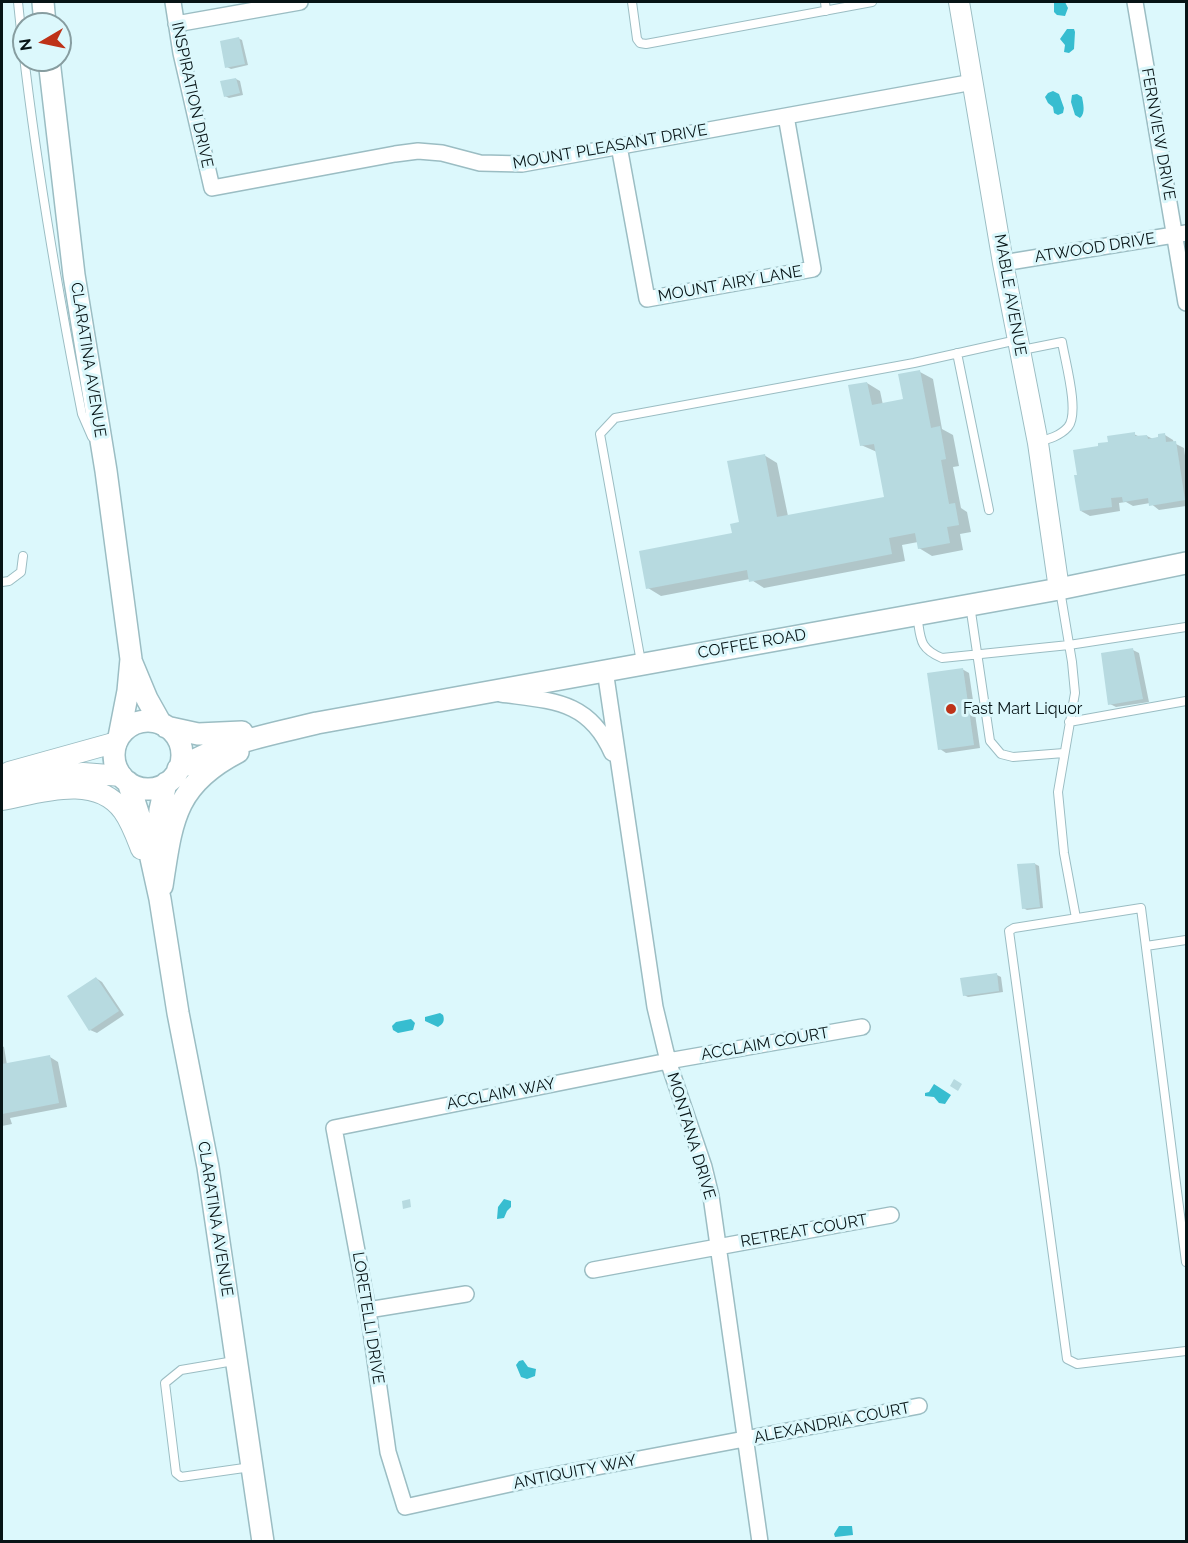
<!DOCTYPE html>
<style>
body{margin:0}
#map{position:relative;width:1188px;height:1543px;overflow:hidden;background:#dcf8fc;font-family:Raleway,sans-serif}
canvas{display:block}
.frame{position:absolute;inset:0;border:3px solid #071416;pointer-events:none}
.north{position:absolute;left:12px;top:12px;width:60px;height:60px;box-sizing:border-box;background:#dcf8fc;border:2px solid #879da0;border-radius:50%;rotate:261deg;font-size:16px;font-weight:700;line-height:24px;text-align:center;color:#071416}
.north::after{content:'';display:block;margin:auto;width:21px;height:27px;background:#be3218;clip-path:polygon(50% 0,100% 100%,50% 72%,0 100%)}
</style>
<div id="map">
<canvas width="1188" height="1543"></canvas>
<div class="frame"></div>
<div class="north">N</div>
</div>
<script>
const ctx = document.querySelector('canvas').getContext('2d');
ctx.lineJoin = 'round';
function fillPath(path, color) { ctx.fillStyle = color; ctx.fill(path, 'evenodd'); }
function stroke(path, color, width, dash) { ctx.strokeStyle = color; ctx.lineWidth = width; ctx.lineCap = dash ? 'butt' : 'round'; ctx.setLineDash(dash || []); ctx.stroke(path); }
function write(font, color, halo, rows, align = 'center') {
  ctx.font = font + ' Raleway,sans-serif'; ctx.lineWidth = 6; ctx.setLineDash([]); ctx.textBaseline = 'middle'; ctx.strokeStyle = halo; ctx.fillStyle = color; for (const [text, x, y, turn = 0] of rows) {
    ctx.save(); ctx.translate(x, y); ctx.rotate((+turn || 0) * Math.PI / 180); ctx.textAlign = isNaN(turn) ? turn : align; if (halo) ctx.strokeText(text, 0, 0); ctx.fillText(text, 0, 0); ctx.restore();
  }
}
fillPath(new Path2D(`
 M1054 2H1065L1068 8 1065 16 1057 15 1054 12Z
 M1067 29H1074L1075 32 1074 49 1069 53 1064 52 1065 45 1060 39Z
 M1053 91 1059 94 1064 108 1063 113 1058 115 1054 113 1053 107 1048 103 1045 97 1048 93Z
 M1077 94 1082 97C1083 103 1086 113 1080 118L1075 115 1071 102 1072 95Z
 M440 1013 443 1015C445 1021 443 1024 438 1027L425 1021V1017Z
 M411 1019 415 1023 413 1030 398 1033 393 1030 392 1026 396 1022Z
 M934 1084 951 1095 945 1104 939 1103 934 1097 925 1096V1093L929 1092Z
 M504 1199 511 1201V1207L507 1211 504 1218 497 1219 498 1207Z
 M523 1360 528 1367 536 1369 535 1376 527 1379 521 1377 516 1365 519 1361Z
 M839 1526H852L853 1535 835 1537 834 1534Z`), '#37bdd0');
fillPath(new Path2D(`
 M238 38 242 40 248 65 231 69 227 67Z
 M236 79 240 81 243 95 229 98 225 96Z
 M920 372 933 379 942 429 953 435 959 466 953 467 961 508 967 512 971 532 960 534 963 550 932 556 919 548 918 542 902 545 905 561 764 588 750 579 661 596 648 588 734 535 741 524 764 455 777 463 788 516 885 498 877 452 861 445 867 383 880 391 883 405 904 400Z
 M1134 434 1140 437 1147 436 1153 439 1165 435 1173 440 1174 443 1184 448 1186 463V506L1159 510 1150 503 1133 506 1126 502 1119 503 1120 511 1090 516 1081 511 1100 448Z
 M1133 650 1139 653 1149 702 1116 707 1110 704Z
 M962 669 969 673 980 748 946 753 940 749Z
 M1035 864 1039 866 1043 908 1027 910 1023 908Z
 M997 975 1001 977 1003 992 968 997 964 995Z
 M96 978 102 982 124 1015 97 1033 90 1030Z
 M2 1046 4 1047 7 1065 50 1057 58 1062 67 1107 10 1118 12 1124 2 1126Z`), '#0003');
fillPath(new Path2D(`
 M239 37 245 64 225 68 220 41Z
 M236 78 240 93 224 97 220 81Z
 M920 370 931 428 940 426 946 459 941 460 949 504 955 503 959 525 947 527 950 543 918 549 915 533 889 538 892 554 749 582 747 570 646 589 639 551 732 533 730 524 739 522 727 461 765 454 777 517 884 497 874 444 860 446 848 385 867 382 872 405 903 399 898 374Z
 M1135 432V436L1147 435 1148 439 1158 437V434L1165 433 1166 442 1176 441 1185 500 1149 506 1148 498 1123 502 1122 497 1111 498 1112 507 1080 511 1074 475H1077L1073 450 1098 446V443L1108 442 1107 436Z
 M1133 648 1143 699 1108 705 1101 653Z
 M963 668 974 745 938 750 927 673Z
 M1035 863 1040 907 1022 909 1017 864Z
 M997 973 999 991 963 996 960 978Z
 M96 977 119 1011 89 1031 67 996Z
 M50 1055 59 1103 2 1114V1064Z
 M954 1079 962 1084 958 1091 950 1086Z
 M410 1199 411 1207 403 1209 402 1201Z`), '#b7dae0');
const service = new Path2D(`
 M18 2C32 141 55 277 82 414L92 437
 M632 2 637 39 640 43 646 44 872 2
 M825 2 826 11
 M1022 350 1062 342C1065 361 1080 413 1068 427 1060 436 1049 439 1038 442
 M957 353 989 510
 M2 582 9 581 21 572 23 556
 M1060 590 1072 662 1075 693 1058 792 1064 853 1076 918
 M970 605 990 741 1001 754 1013 757 1064 753
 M917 615C921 638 918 648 942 658L1069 645 1186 627
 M641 662 600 434 615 418 914 363 1017 340
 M1069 722 1186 701
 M1146 946 1186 940
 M1186 1262 1141 908 1014 928 1009 931 1067 1359 1077 1364 1186 1351
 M234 1361 181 1370 165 1383 176 1473 181 1477 251 1467`);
const minor = new Path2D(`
 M173 2 181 53 212 188 395 154 418 151 442 153 480 163 522 164 973 82
 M1135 2 1186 303
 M176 24 300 2
 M619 146 647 299 813 269 786 116
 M1003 263 1186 233
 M605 670 655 1007 668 1061 704 1167 711 1196 760 1542
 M501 694C552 701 589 700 612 753
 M862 1027 668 1061 334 1128 368 1310 388 1452 405 1507 528 1480 919 1406
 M593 1270 891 1215
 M368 1310 466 1294`);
const tertiary = new Path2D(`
 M959 2 1003 263 1038 443 1059 589
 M9 772 117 742
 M2 785 62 775 83 773 122 776
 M2 800C39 793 96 773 123 811 131 822 136 836 141 849`);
const secondary = new Path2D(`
 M43 2 45 24
 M49 60 74 275 106 471 131 659 128 691 119 737
 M132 663 147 699 161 724
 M114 755a34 34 0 1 1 68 0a34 34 0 1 1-68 0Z
 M166 727 198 734 242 732
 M178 769C221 743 268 735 317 723L1059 589 1186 563
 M128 782 147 840 160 899 178 1013 208 1167 263 1542
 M158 844 160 810 166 783
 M162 886C172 821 174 785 238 752`);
stroke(service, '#9bbdc3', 10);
stroke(minor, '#9bbdc3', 18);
stroke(tertiary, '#9bbdc3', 22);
stroke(secondary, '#9bbdc3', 24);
stroke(service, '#fff', 8);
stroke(minor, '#fff', 15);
stroke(tertiary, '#fff', 20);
stroke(secondary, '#fff', 21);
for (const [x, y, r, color] of [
 [951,709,6,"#be3218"]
]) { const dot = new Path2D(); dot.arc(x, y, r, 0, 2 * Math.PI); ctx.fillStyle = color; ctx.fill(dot); stroke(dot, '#dcf8fc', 2); }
write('16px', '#071416', '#dcf8fc', [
 ["INSPIRATION DRIVE",192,95,78],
 ["FERNVIEW DRIVE",1158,134,80],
 ["MOUNT PLEASANT DRIVE",610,147,-10],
 ["ATWOOD DRIVE",1095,248,-9],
 ["MOUNT AIRY LANE",730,284,-10],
 ["MABLE AVENUE",1010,295,80],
 ["CLARATINA AVENUE",88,360,81],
 ["COFFEE ROAD",752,644,-10],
 ["ACCLAIM COURT",765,1044,-10],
 ["ACCLAIM WAY",501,1094,-11],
 ["MONTANA DRIVE",691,1136,73],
 ["CLARATINA AVENUE",215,1219,81],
 ["RETREAT COURT",804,1231,-10],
 ["LORETELLI DRIVE",368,1318,81],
 ["ALEXANDRIA COURT",832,1423,-11],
 ["ANTIQUITY WAY",575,1472,-11]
]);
write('16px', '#071416', '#dcf8fc', [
 ["Fast Mart Liquor",963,709]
], 'left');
</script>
